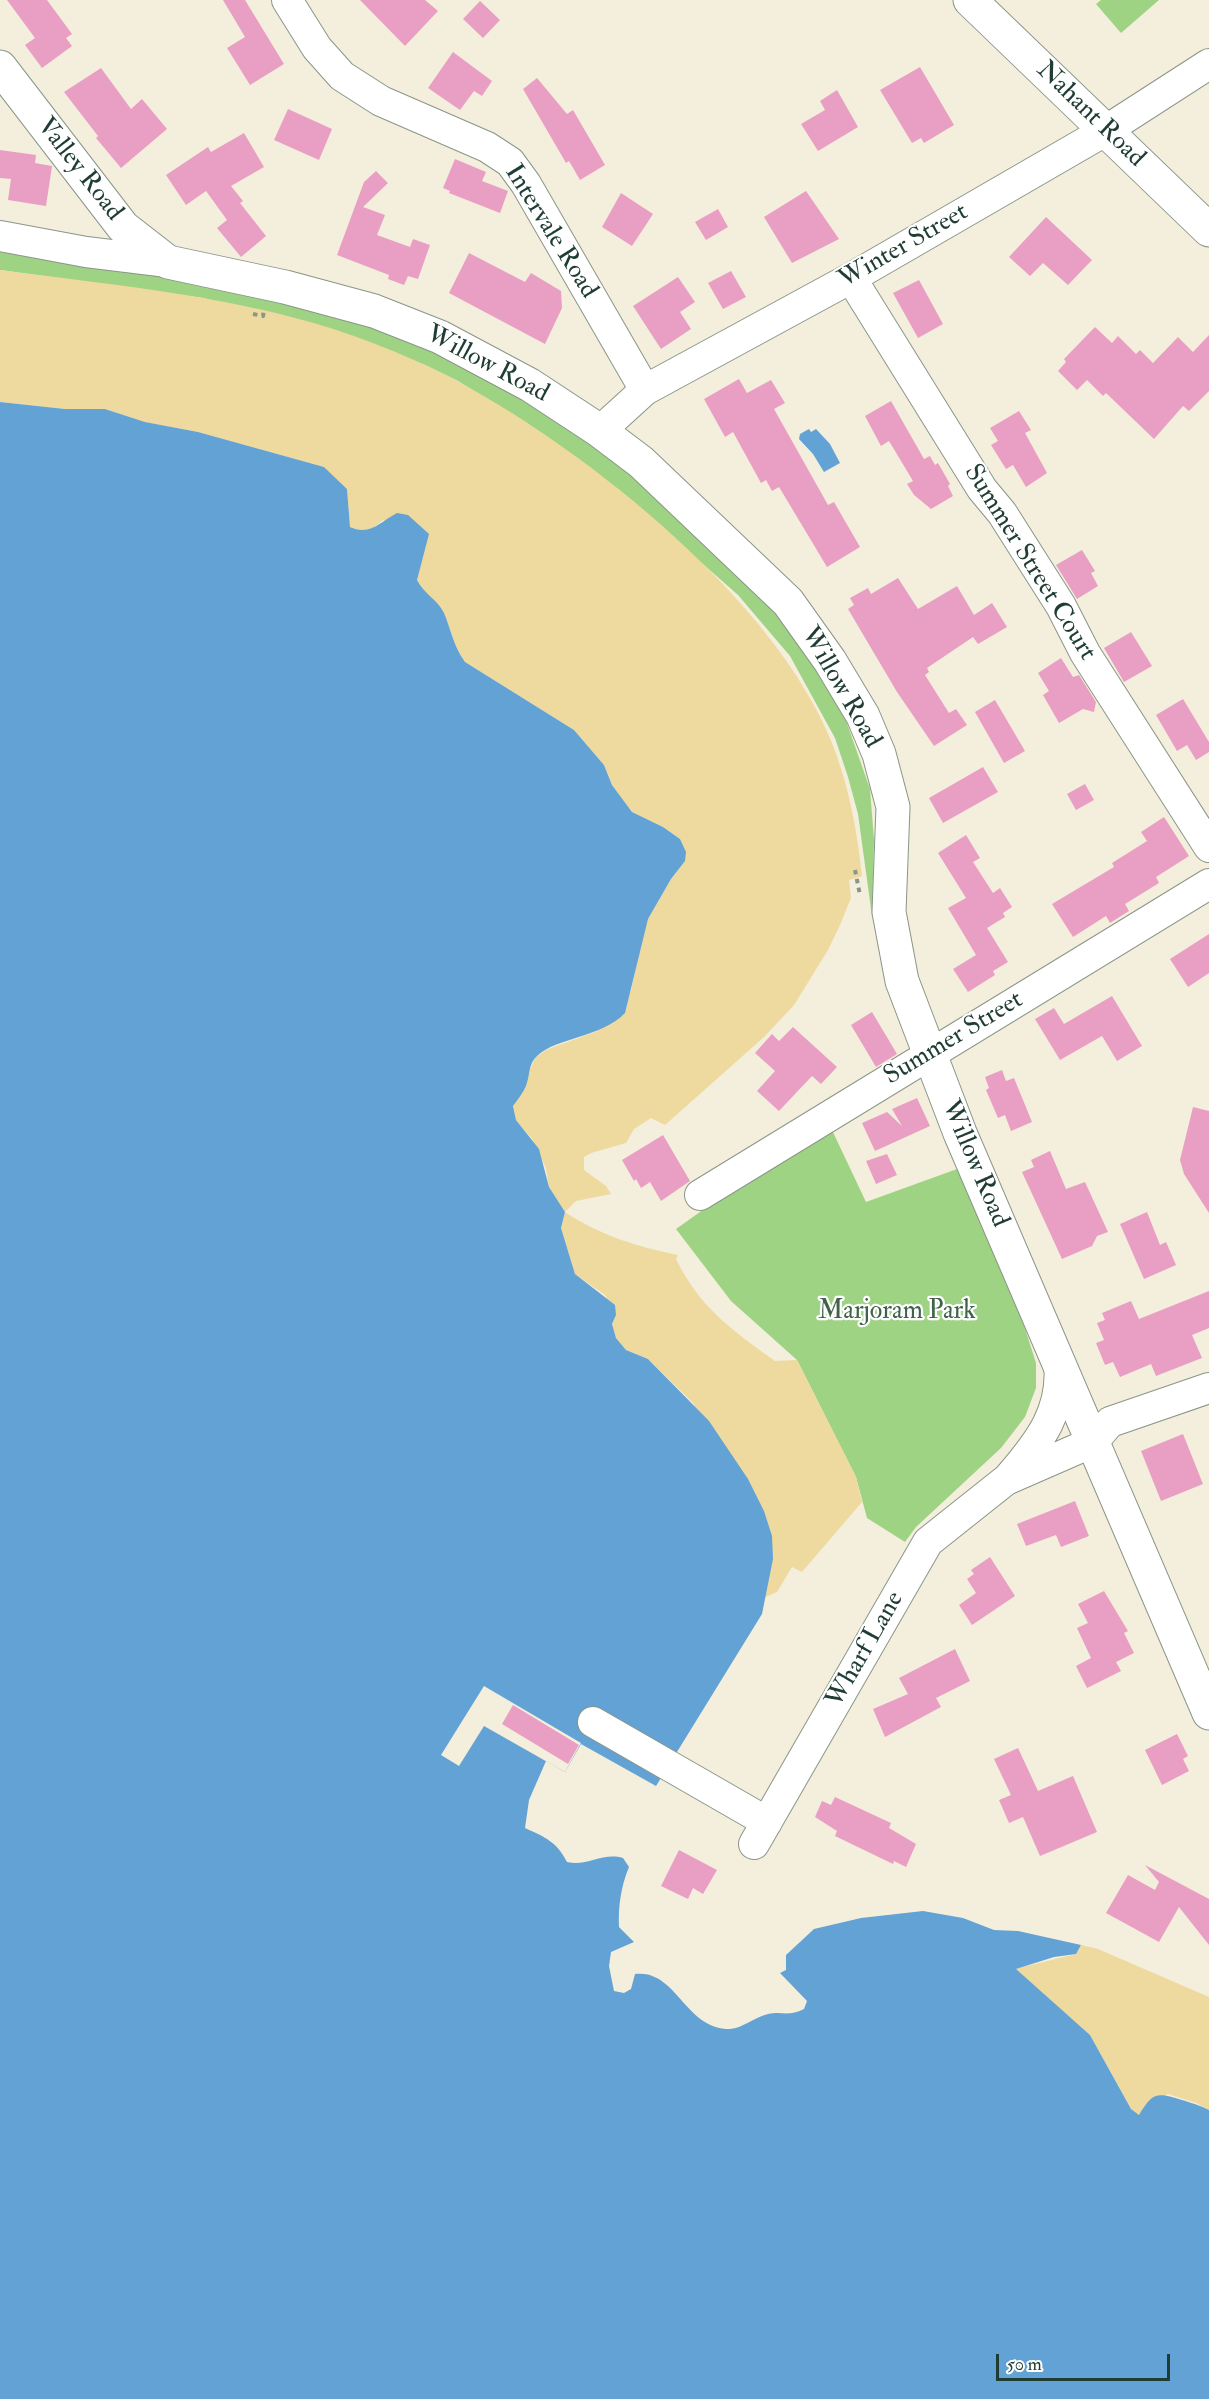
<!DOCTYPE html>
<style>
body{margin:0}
#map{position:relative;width:1209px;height:2399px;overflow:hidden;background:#f4eedc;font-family:"IM FELL Double Pica",serif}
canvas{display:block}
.scale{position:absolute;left:996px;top:2354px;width:174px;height:27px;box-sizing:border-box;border:3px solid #1f3d34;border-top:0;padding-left:8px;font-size:18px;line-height:21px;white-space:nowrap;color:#1f3d34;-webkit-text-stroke:4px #fff;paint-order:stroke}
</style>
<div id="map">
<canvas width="1209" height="2399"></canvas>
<div class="scale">50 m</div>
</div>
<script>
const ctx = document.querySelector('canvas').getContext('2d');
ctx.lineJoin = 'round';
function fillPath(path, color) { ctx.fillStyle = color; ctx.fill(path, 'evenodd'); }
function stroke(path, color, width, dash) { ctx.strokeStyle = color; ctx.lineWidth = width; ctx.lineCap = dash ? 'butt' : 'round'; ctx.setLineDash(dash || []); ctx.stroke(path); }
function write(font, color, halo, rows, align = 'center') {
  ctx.font = font + ' "IM FELL Double Pica",serif'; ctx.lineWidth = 4.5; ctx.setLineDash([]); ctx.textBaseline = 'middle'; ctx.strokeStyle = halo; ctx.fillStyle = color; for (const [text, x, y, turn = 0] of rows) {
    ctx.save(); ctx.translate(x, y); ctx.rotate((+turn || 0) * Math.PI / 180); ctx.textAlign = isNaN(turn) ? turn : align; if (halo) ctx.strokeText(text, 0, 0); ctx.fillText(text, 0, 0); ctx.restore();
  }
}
fillPath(new Path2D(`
 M1101 0H1159L1121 33 1096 4Z
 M0 246 210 283 321 308 435 348 564 421 642 482 758 587 806 652 843 712 870 789 874 840 872 916 858 814 848 777 835 738 790 656 738 595 619 490 538 431 458 381 423 364 204 298 0 270Z
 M831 1128 866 1202 957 1169 1022 1319 1036 1363V1388L1025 1417 1001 1448 916 1527 905 1542 867 1518 856 1477 797 1360 731 1301 676 1229 752 1175Z`), '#9fd384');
fillPath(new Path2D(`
 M0 270C118 286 241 296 354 336 390 349 426 364 459 382 590 453 776 601 832 743 849 786 857 830 862 876L849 880 851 898 840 925 828 950 794 1005 764 1037 665 1125 651 1118 634 1129 626 1143 591 1153 584 1157V1170L606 1186 611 1194 576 1201 565 1212C599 1235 638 1247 678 1255L676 1259C700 1308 732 1330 775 1361L797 1360 856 1477 862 1502 802 1572 792 1567 777 1592 763 1598 773 1559 693 1403 648 1359 626 1350 616 1338 612 1324 616 1315 605 1295 575 1274 561 1228 565 1212 549 1187 546 1168 532 1139 516 1120 513 1105 527 1084 528 1073 536 1057 548 1049 598 1031 631 991 642 938 648 919 671 879 685 861 680 839 663 827 632 812 612 785 604 765 574 730 465 662C452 645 451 624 440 607 433 597 418 593 417 578 417 567 421 556 426 547L383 520C372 530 364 533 350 527L347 489 324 467 198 432 145 422 105 409H65L0 402Z
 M1081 1945 1098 1949 1209 1997V2110L1196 2103 1168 2094 1144 2106 1140 2116 1131 2109 1090 2035 1015 1969 1076 1954Z`), '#eeda9e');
fillPath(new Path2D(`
 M0 402 65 409H105L145 422 198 432 324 467 347 489 350 527C370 536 380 522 397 513L408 515 429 534 417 580C424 594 438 600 444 613 451 630 454 647 465 662L574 730 604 765 612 785 632 812 663 827 680 839 686 852 685 861 671 879 648 919 625 1013C601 1038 557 1037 537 1056 528 1064 530 1076 526 1086 523 1093 518 1099 513 1106L516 1120 539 1149 549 1187 565 1212 561 1228 575 1274 615 1305 616 1315 612 1324 616 1338 626 1350 648 1359 709 1421 748 1479 764 1511 772 1536 773 1559 762 1614 656 1786 581 1744 565 1772 546 1761 529 1800 525 1828C545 1837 557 1842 567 1862 587 1867 602 1852 623 1858L629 1867C621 1886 618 1907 619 1927L634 1942 611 1952 609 1966 614 1991 624 1993 631 1989 635 1974C677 1969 684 2029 730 2029 743 2028 755 2017 768 2014 783 2011 788 2017 804 2009L807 2001 780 1973 786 1970V1955L814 1929 861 1918 923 1911 963 1918 994 1930 1018 1931 1081 1945 1076 1954 1054 1957 1016 1969 1090 2035 1131 2109 1139 2115C1153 2091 1158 2093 1182 2100 1192 2103 1199 2105 1209 2110V2399H0Z
 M809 429 811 432 816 429 830 444 840 463 824 472 813 454 799 439 800 434Z`), '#63a2d5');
fillPath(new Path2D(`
 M484 1686 581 1743 565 1772 484 1726 459 1766 441 1755Z`), '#f4eedc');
fillPath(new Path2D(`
 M7 0H47L72 34 66 38 72 46 42 68 25 45 35 38Z
 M223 0H245L284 64 250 85 227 48 245 37Z
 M360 0H425L438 11 405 46Z
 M480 1 500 20 483 38 463 19Z
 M453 52 492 81 482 96 474 91 460 110 428 88Z
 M920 67 954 125 924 143 921 138 912 143 880 90Z
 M101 68 131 109 142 99 167 129 121 168 96 138 98 136 64 92Z
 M537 78 567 114 573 110 605 165 580 180 569 161 566 163 523 89Z
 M837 90 858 127 818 151 801 124 825 110 820 101Z
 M288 109 332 129 319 160 274 140Z
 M244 133 264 167 231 186 243 201 240 203 266 236 241 257 217 228 227 220 206 191 186 205 166 175 208 147 211 152Z
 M0 150 36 155 35 163 52 166 46 206 8 200 11 179 0 178Z
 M455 159 486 172 482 181 508 191 500 213 449 193 450 191 443 188Z
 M376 171 388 183 363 207 385 215 377 235 410 247 413 239 430 245 418 279 408 276 404 285 388 279 389 275 337 255 364 182Z
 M806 191 839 239 792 263 764 217Z
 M621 193 653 214 632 246 602 227Z
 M718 209 728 227 706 240 695 222Z
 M1046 217 1092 260 1068 285 1043 263 1030 276 1009 257Z
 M469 253 525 282 531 273 561 291 562 308 545 344 449 293Z
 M731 271 746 297 723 309 708 283Z
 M678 277 695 302 680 312 691 329 661 349 633 306Z
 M919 280 943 324 918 338 893 293Z
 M1095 327 1112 343 1118 336 1136 354 1140 350 1153 363 1178 337 1193 352 1209 335V391L1189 411 1183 406 1154 439 1106 393 1103 396 1087 380 1077 390 1058 371 1066 362 1064 359Z
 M739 379 747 393 771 380 785 403 774 409 828 505 834 502 860 547 827 567 779 487 772 491 766 480 761 483 733 432 725 437 704 399Z
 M891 401 924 459 930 456 935 465 938 463 950 484 948 486 953 496 931 509 914 495 907 484 913 481 889 441 881 446 865 416Z
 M1019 411 1031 430 1025 433 1047 473 1026 487 1013 465 1006 469 991 445 998 441 990 428Z
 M1082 550 1095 571 1091 573 1098 586 1077 599 1056 565Z
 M898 578 918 609 957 586 974 615 992 603 1007 627 978 644 973 637 927 668 929 672 925 675 949 713 956 709 967 725 934 746 897 692 848 609 854 605 850 598 868 588 871 594Z
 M1131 632 1152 666 1124 682 1104 648Z
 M1061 658 1073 677 1079 675 1096 702 1094 712 1083 709 1059 723 1043 695 1049 691 1038 673Z
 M1183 699 1209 742V752L1196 760 1187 745 1177 751 1156 715Z
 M995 700 1025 751 1004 763 975 712Z
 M983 767 998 792 943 823 929 798Z
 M1085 784 1094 800 1076 810 1067 794Z
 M1164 817 1189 856 1156 877 1159 883 1125 904 1129 911 1110 923 1106 916 1073 937 1052 904 1114 867 1112 863 1147 841 1141 832Z
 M966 835 980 858 973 862 993 893 1000 888 1012 907 1003 913 1005 917 987 928 1008 962 993 971 995 975 968 992 953 969 976 955 948 908 966 898 938 853Z
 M1209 934V973L1188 987 1170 959Z
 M1112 996 1142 1046 1117 1061 1102 1036 1060 1060 1035 1019 1054 1008 1064 1024Z
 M872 1012 897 1054 876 1067 851 1025Z
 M793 1027 837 1067 821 1084 812 1076 779 1111 757 1091 775 1071 755 1053 772 1034 779 1041Z
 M1002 1070 1006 1081 1014 1078 1032 1122 1011 1131 1005 1115 998 1118 986 1090 989 1088 985 1077Z
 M917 1098 930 1126 875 1151 862 1123 887 1112 902 1126 892 1109Z
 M1193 1107 1209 1111V1213L1184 1174 1180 1160Z
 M663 1135 690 1181 661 1201 650 1182 641 1188 636 1179 634 1181 622 1160Z
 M1050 1151 1066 1189 1085 1182 1108 1232 1097 1236 1092 1246 1062 1259 1022 1172 1034 1167 1031 1160Z
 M887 1154 897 1175 876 1184 866 1161Z
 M1147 1212 1160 1245 1166 1242 1176 1265 1144 1279 1120 1224Z
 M1209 1291V1328L1192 1335 1202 1358 1156 1376 1151 1364 1120 1377 1113 1362 1105 1365 1096 1343 1104 1340 1097 1323 1105 1320 1102 1313 1131 1301 1139 1319Z
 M1183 1434 1203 1484 1161 1501 1141 1451Z
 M1075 1501 1089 1536 1061 1547 1056 1535 1026 1546 1017 1524Z
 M990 1557 1015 1596 972 1625 959 1605 976 1593 967 1579 974 1574 971 1570Z
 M1104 1591 1128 1631 1124 1633 1134 1653 1116 1662 1121 1671 1087 1688 1076 1666 1091 1658 1077 1628 1088 1623 1078 1604Z
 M955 1649 970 1681 936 1698 941 1707 885 1737 873 1709 908 1694 899 1678Z
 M513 1705 579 1745 568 1764 502 1724Z
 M1177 1734 1188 1756 1183 1759 1189 1771 1162 1785 1145 1750Z
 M1018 1748 1038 1791 1073 1776 1097 1832 1040 1856 1023 1817 1009 1823 999 1800 1011 1795 994 1759Z
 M835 1797 891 1823 889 1828 916 1844 906 1867 894 1861 893 1864 835 1836 837 1831 815 1817 822 1801 831 1805Z
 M679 1850 717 1870 703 1894 693 1888 688 1899 661 1886Z
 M1145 1865 1209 1899V1945L1179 1907 1159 1942 1106 1913 1128 1875 1155 1890 1159 1882Z`), '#e99fc4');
const minor = new Path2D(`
 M287 0 317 48 342 76 381 101 487 147 510 162 526 184 645 390
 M0 236 86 252 168 262
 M851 278 982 489 1002 513 1061 606 1085 653 1209 847
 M600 431 645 390 851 278 1105 131 1209 64
 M700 1195 1209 884
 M1010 1476C1040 1441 1064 1410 1059 1362
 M593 1722 767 1822
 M754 1844 928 1542 1006 1480 1093 1442 1110 1422 1209 1388`);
const major = new Path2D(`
 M970 0 1209 230
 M0 67 123 227 168 262 285 287 374 311 440 337 530 385 600 431 641 462 788 602 830 661 863 716 879 754 893 807 889 912 902 981 960 1133 1209 1713`);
stroke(minor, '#8a9688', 32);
stroke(major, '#8a9688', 35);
stroke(new Path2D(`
 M253 314 263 316 264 309
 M855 870 860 895`), '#8a9688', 4, [4.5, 4.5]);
stroke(minor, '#fff', 30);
stroke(major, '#fff', 33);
write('26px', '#1f3d34', '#fff', [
 ["Nahant Road",1090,115,44],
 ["Valley Road",79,170,52],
 ["Intervale Road",550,232,58],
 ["Winter Street",904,247,-30],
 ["Willow Road",487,365,28],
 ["Summer Street Court",1029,563,58],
 ["Willow Road",840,688,60],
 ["Summer Street",954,1039,-31],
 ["Willow Road",974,1164,67],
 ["Wharf Lane",866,1650,-60]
]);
write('26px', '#3f6248', '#fff', [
 ["Marjoram Park",897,1312]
]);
</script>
